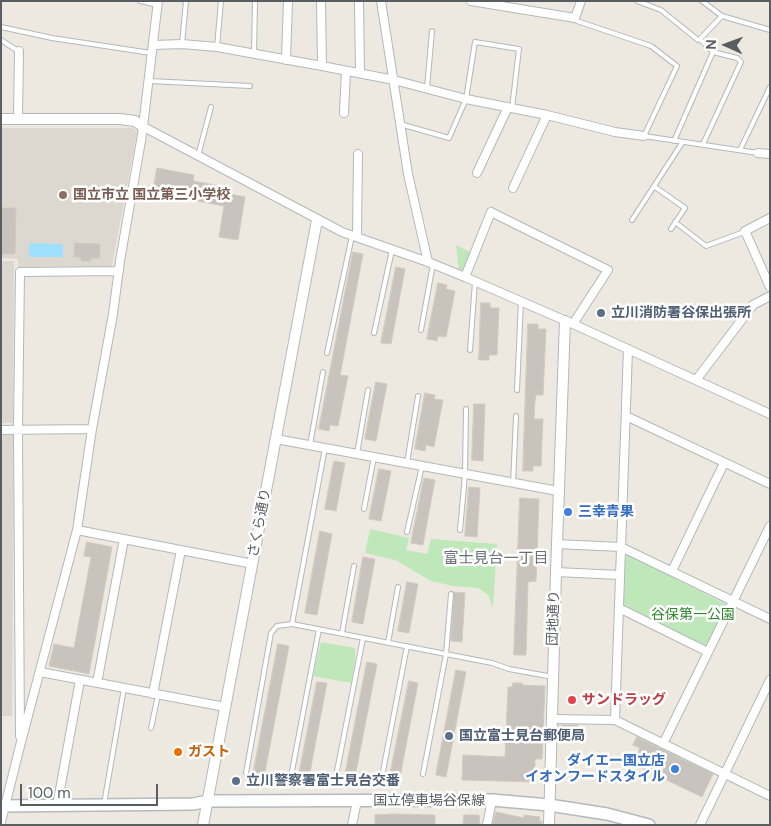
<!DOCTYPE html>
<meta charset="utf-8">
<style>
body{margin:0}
#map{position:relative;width:771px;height:826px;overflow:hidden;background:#eee9e0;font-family:"DM Sans",sans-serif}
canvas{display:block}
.frame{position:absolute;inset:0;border:2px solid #595e63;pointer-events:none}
.north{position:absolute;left:701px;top:20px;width:50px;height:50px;-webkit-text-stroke:4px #fff;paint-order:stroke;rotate:272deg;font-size:14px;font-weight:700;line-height:20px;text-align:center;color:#595e63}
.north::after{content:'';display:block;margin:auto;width:18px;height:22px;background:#595e63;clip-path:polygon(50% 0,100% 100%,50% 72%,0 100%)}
.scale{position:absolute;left:20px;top:784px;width:138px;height:22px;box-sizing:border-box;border:2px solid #595e63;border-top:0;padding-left:6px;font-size:15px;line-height:18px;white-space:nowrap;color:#595e63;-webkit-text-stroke:4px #fff;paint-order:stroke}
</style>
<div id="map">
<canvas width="771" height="826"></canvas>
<div class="frame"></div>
<div class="north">N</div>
<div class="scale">100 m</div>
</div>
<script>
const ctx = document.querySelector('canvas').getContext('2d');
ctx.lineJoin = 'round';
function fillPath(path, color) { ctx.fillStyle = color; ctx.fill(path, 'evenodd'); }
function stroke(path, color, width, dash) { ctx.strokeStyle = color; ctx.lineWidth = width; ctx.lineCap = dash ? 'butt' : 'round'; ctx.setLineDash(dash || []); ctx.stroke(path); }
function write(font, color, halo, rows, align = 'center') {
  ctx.font = font + ' "DM Sans","Noto Sans JP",sans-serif'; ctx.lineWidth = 5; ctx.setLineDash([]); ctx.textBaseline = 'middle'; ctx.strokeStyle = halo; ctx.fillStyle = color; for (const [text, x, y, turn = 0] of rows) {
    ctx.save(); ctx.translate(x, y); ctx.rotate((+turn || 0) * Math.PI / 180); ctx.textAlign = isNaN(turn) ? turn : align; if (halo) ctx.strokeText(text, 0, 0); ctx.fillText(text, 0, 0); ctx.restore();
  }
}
fillPath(new Path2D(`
 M1 128H132L137 132 112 266 18 267V259L1 258Z
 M1 261H14L13 423H1Z
 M1 434H14L12 716H1Z`), '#ddd8cf');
fillPath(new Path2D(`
 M456 245 472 253 465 270 459 272Z
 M370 529 409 538 406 550 427 554 431 539 497 544 493 608 488 595 478 588 453 586 431 581 395 560 365 553Z
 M628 555 728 605 704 649 623 606 625 558Z
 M321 642 355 648V660L351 683 313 676Z`), '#bfe8ba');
fillPath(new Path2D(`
 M29 243 63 244V257H29Z`), '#9fdfff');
const building = new Path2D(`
 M157 168 194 175 193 181 226 187 225 193 245 197 238 240 219 237 224 206 191 200 192 193 154 186Z
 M1 208H16L15 254H1Z
 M75 243 100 244V258H91V261H81V257H74Z
 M353 252 363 254 341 370 340 375 348 376 338 426 330 425 329 431 319 429Z
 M396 267 405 269 391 344 381 343Z
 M438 283 447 285 446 289 455 291 446 337 438 336 437 341 427 339Z
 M481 303H490V308H499L497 355H489V360H479Z
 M528 324H538V329H546L543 395H536L535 401 534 419H543L541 466H533V471H523Z
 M376 382 387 384 376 441 365 439Z
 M425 393 435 395 434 399 443 400 434 447 426 445 425 451 415 449Z
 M474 404H485L483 461 472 460Z
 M334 461 345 463 336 511 325 509Z
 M379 469 391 471 381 521 369 519Z
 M424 478 435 480 423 545 411 543Z
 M469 487 480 488 477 537 465 536Z
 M520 498 539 499 536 581 528 582 526 655H514Z
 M320 531 332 534 317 615 305 613Z
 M87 542 112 547 89 674 49 666 54 644 74 648 91 557 84 556Z
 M363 557 375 559 363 624 352 622Z
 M407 582 418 584 409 633 398 631Z
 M454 592 465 593 462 642 451 641Z
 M278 644 289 646 264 777 253 775Z
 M367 662 377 664 355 777 345 775Z
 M456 670 466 672 446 777 436 775Z
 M409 681 418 683 400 777 390 775Z
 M317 682 327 683 309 777 299 775Z
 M513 683H522V685L545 686 542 759H535V782L462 780 463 755 505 757 508 687H512Z
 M559 725H578V734L558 733Z
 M637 737 713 774 702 797 633 764 640 748 633 745Z
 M496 812 524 818V815L540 817 539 821H542V825H493Z
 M394 814 435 815V825H375V815Z
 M464 815H479L480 825H463Z`);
fillPath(building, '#c9c3bd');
stroke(building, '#d3cabe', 1);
const service = new Path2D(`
 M140 1 158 5
 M637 1 661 10 698 40 700 39 713 52 737 58 741 62 703 144
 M702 1 722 16 770 30
 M575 18 577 21 651 46 677 66 644 136 758 153
 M1 27 52 38 151 53
 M700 39 722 16
 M1 40 18 51
 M182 44 186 1
 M217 47 221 1
 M254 55 255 1
 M150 81 250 86
 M427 88 432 31
 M400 124 449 138 466 99 475 42 519 49 512 108
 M674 141 713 52
 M740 150 770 87
 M198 156 211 107
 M655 187 685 208 671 229
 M632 220 682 143
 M675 222 706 246 744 232
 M421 330 433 264
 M374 333 392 250
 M470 350 475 282
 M327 353 352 236
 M517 390 521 301
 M310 445 323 372
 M357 454 368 390
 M407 463 418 396
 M513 484 516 416
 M364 509 374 457
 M460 530 465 475 466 409
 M407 532 422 466
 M292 624 325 448
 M342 633 354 566
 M388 643 398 587
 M151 728 158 695
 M292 771 319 629
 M337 771 363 638
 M383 771 407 646
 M246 773 271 633 277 626 292 624 492 663 509 669 553 677
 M423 774 446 654 451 594
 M104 804 124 688`);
const minor = new Path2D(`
 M321 1 322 66
 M359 1 360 73
 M381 1 408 174 428 262
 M471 1 575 18 581 1
 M154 45 182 44 217 47 322 66 394 80 466 99 547 115 615 132 644 136
 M286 60 288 1
 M344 113 346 71
 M18 118 19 51
 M142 126 342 232 428 262 465 277 573 324 770 414
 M758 153 770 154
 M477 173 508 107
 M513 188 547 115
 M770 218 745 231 770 287
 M357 237 358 154
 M465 277 491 212 608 270 573 324
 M696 380 753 305 770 296
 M626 416 770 484
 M1 430 92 429
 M276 439 558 491
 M77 530 253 564
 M556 544 621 547 770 619
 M672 571 724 463
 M556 572 620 575
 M619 608 708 652
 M40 672 225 707
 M97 683 124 539
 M153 694 181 550
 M552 719 615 720 770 796
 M615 720 628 349
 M20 736 18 430 20 272 119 271
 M663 744 770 526
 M57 806 80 680
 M1 822 20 746 77 530 92 429 113 314 120 261 142 135 158 1
 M352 825 357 801
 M487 825 492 800
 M700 825 770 680`);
const tertiary = new Path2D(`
 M1 119H120L135 121 142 126
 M203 825 317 220
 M549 825 556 572 565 321`);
const secondary = new Path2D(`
 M1 806 193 804 208 801 492 800 549 805 607 814 649 825`);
stroke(service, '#b3b8bc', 6);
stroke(minor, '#b3b8bc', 10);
stroke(tertiary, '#b3b8bc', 12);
stroke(secondary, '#b4b9bf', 14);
stroke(service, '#fff', 4);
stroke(minor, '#fff', 8);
stroke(tertiary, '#fff', 10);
stroke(secondary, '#fff', 11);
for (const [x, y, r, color] of [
 [63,195,5,"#8d6e63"],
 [601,313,5,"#5c6f8a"],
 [568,512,5,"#3f7fe0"],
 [572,700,5,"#e0444e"],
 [449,736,5,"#5c6f8a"],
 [178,752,5,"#e8710a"],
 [675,769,5,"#3f7fe0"],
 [236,781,5,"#5c6f8a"]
]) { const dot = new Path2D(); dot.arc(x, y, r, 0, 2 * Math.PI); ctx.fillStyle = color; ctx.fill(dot); stroke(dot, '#fff', 2); }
write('bold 14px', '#785e54', '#fff', [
 ["国立市立 国立第三小学校",73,195]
], 'left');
write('bold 14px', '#4e5e75', '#fff', [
 ["立川消防署谷保出張所",611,313],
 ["国立富士見台郵便局",459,736],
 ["立川警察署富士見台交番",246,781]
], 'left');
write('bold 14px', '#366cbe', '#fff', [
 ["三幸青果",578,512],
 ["ダイエー国立店",665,761,"right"],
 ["イオンフードスタイル",665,777,"right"]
], 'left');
write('14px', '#595e63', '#fff', [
 ["さくら通り",260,523,-79],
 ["団地通り",554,618,-88],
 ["国立停車場谷保線",429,801]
]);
write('14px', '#32862e', '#fff', [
 ["谷保第一公園",693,615]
]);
write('bold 14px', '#be3a42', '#fff', [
 ["サンドラッグ",582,700]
], 'left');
write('bold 14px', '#c56008', '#fff', [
 ["ガスト",188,752]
], 'left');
write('15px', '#6a7075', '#fff', [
 ["富士見台一丁目",496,559]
]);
</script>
